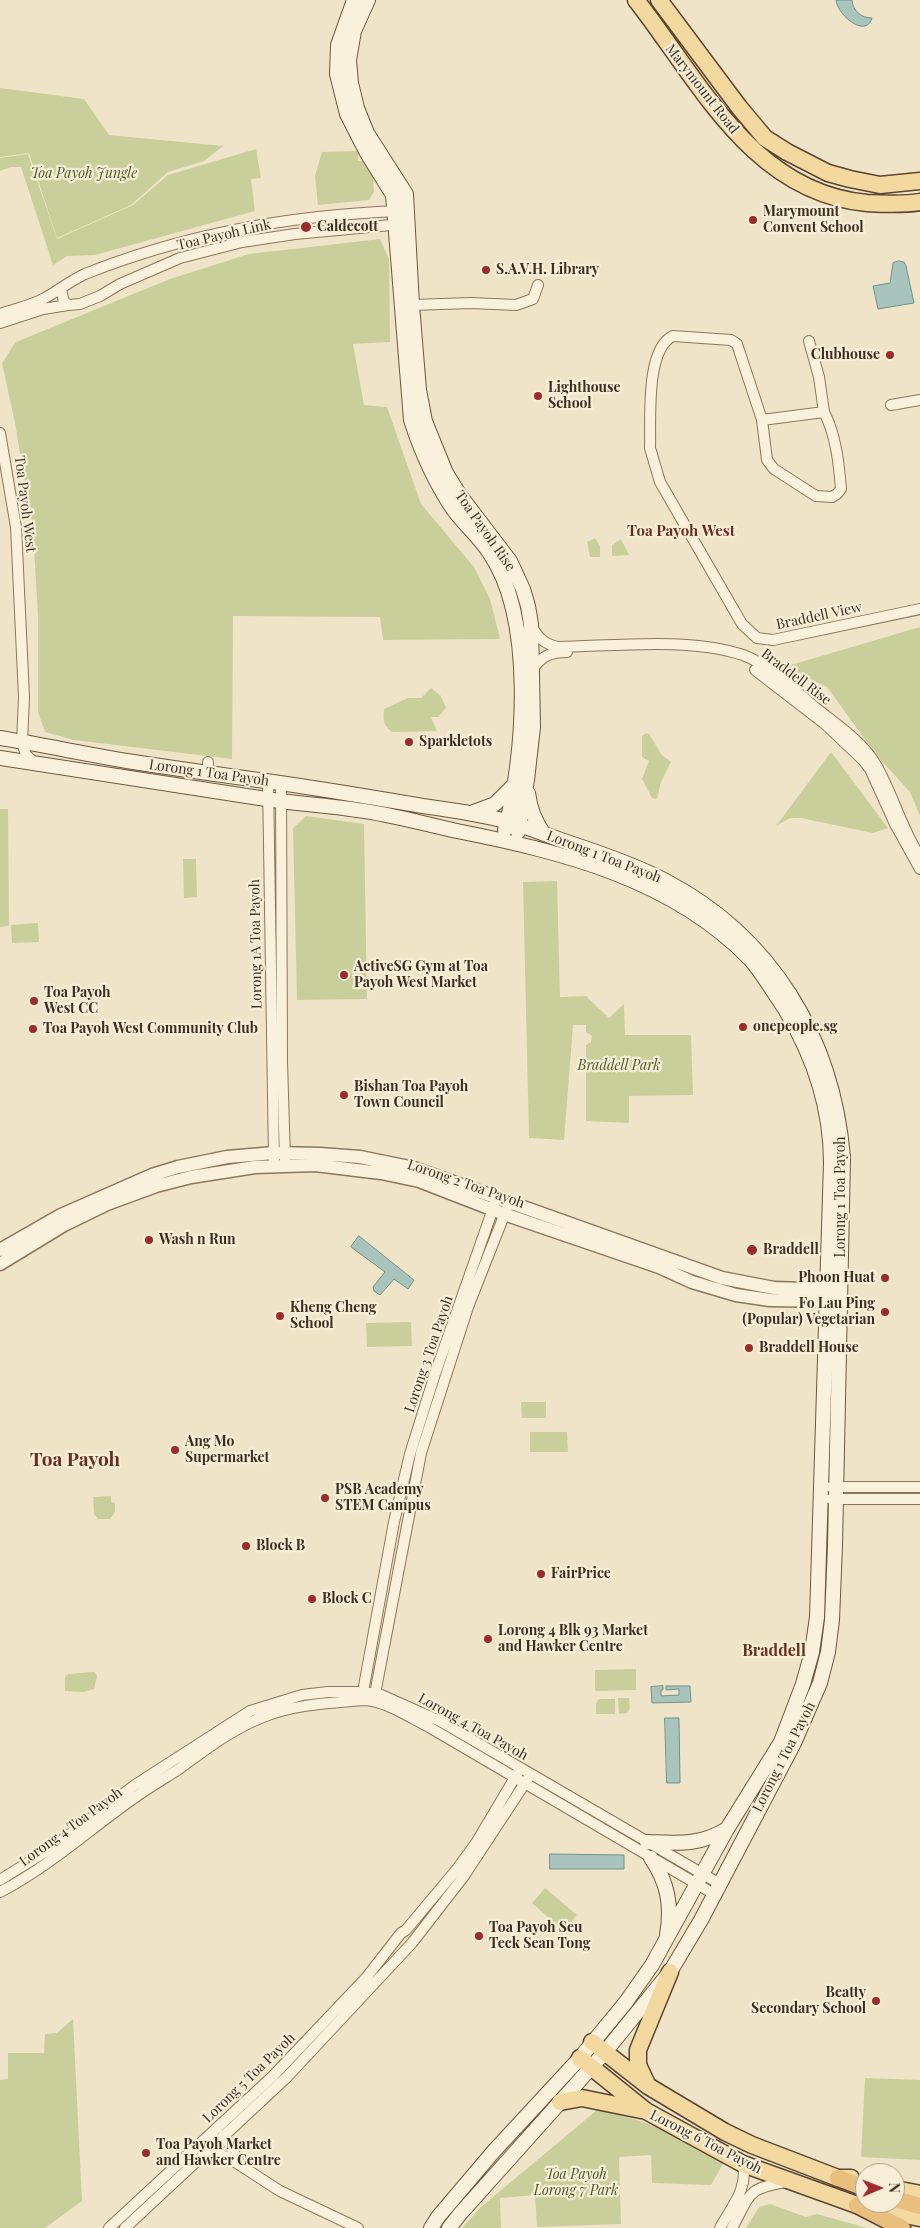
<!DOCTYPE html>
<style>
body{margin:0}
#map{position:relative;width:920px;height:2228px;overflow:hidden;background:#f0e4c8;font-family:"Playfair Display",serif}
canvas{display:block}
.north{position:absolute;left:855px;top:2163px;width:50px;height:50px;box-sizing:border-box;background:#f7eed8;border:1px solid #ada18e;border-radius:50%;rotate:89deg;font-size:14px;font-weight:700;line-height:20px;text-align:center;color:#3d2e20}
.north::after{content:'';display:block;margin:auto;width:18px;height:22px;background:#9e2a2b;clip-path:polygon(50% 0,100% 100%,50% 72%,0 100%)}
</style>
<div id="map">
<canvas width="920" height="2228"></canvas>
<div class="north">N</div>
</div>
<script>
const ctx = document.querySelector('canvas').getContext('2d');
ctx.lineJoin = 'round';
function fillPath(path, color) { ctx.fillStyle = color; ctx.fill(path, 'evenodd'); }
function stroke(path, color, width, dash) { ctx.strokeStyle = color; ctx.lineWidth = width; ctx.lineCap = dash ? 'butt' : 'round'; ctx.setLineDash(dash || []); ctx.stroke(path); }
function write(font, color, halo, rows, align = 'center') {
  ctx.font = font + ' "Playfair Display",serif'; ctx.lineWidth = 4.5; ctx.setLineDash([]); ctx.textBaseline = 'middle'; ctx.strokeStyle = halo; ctx.fillStyle = color; for (const [text, x, y, turn = 0] of rows) {
    ctx.save(); ctx.translate(x, y); ctx.rotate((+turn || 0) * Math.PI / 180); ctx.textAlign = isNaN(turn) ? turn : align; if (halo) ctx.strokeText(text, 0, 0); ctx.fillText(text, 0, 0); ctx.restore();
  }
}
fillPath(new Path2D(`
 M0 88 84 99 109 135 223 146 204 161 168 172 131 205 57 238 29 153 0 157Z
 M256 149 261 178 251 179 255 211 95 255 67 256 53 265 21 167H11L0 171V158L28 154 57 239 133 205 168 175Z
 M358 151V161L372 160 374 192 369 200 318 205 315 176 322 152Z
 M380 239 389 259 390 342 353 344 364 405 387 407 421 504 474 567 490 599 500 639 383 640 380 617 233 616 232 759 74 740 45 732 38 712V616L33 531 15 423 2 363C7 356 11 348 16 342L170 279 249 254Z
 M595 538 600 546V557H590L587 542Z
 M621 539 629 555 612 556V545Z
 M920 627V816L910 792 877 756 827 687 784 667Z
 M431 688 441 696 446 708 438 717H431L437 731 392 732C383 725 383 720 384 709L408 698H421Z
 M646 733 649 734 662 755 671 762 661 782 657 799 652 798 642 779 649 761 642 757V736Z
 M831 752 888 828 873 833 801 818H790L776 826Z
 M0 809H8L9 926 0 927Z
 M306 816 364 824 367 999 297 1000 293 828Z
 M183 859H196L197 897 184 898Z
 M557 881 560 997 586 996 609 1018 624 1004 625 1035H691L693 1095 629 1096V1123L586 1121V1045L591 1042 592 1036 586 1032V1025H573L564 1140 529 1138 523 882Z
 M38 923 39 942 12 943 11 925Z
 M411 1322 412 1346 367 1347 366 1323Z
 M521 1402H546V1418H522Z
 M530 1432H567L568 1452H530Z
 M111 1496V1502L115 1503V1512L110 1519H98L94 1514 93 1497Z
 M636 1669V1690L595 1691V1670Z
 M91 1672H95L97 1676 94 1689 84 1692 65 1691V1677L68 1674Z
 M618 1698H629L630 1708 627 1713 619 1714Z
 M599 1699H615V1714H596V1703Z
 M545 1888 577 1915 564 1931 532 1903Z
 M73 2019 82 2201 45 2228H0V2080L8 2079V2053H44L45 2034 57 2033Z
 M865 2078 920 2080V2160L861 2157Z
 M597 2110C648 2119 679 2137 724 2162L711 2185 652 2183 651 2155 619 2157 621 2224 537 2227 535 2195 500 2198 501 2228H462L481 2207Z
 M770 2204 806 2217 817 2214 867 2228H746L759 2207Z`), '#c9cf9b');
const water = new Path2D(`
 M836 0H852C853 11 861 18 872 18 866 39 837 15 836 0Z
 M899 261 904 262 906 266 914 303 878 309 873 286 890 283 893 263Z
 M359 1236 414 1280 408 1289 394 1279 380 1295 374 1291 373 1287 385 1272 351 1247Z
 M663 1686V1690H661V1696L679 1695V1689L666 1690V1686H690L691 1702 652 1703 651 1687Z
 M665 1718H679L680 1783H667Z
 M550 1854 624 1855V1869H550Z`);
fillPath(water, '#a9c4bc');
stroke(water, '#6f938a', 1);
const minor = new Path2D(`
 M61 289 64 302 68 305 80 304 100 296 120 284 180 258 242 242 295 234 402 224
 M412 305 471 303 516 305 533 299 538 285
 M0 314C14 309 30 306 43 299 58 291 70 281 85 274 185 234 292 215 399 211
 M0 323 43 309 68 305
 M809 341 819 377 824 412
 M891 405 920 400
 M762 420 824 412C836 435 839 464 841 489L837 494 832 497 816 496 774 469 767 460 762 420 737 344 731 340 673 336C645 349 651 421 650 448L660 482 742 624 757 638 773 640 920 609
 M0 433 16 527 24 697 22 742 26 755 35 763
 M532 627C539 639 545 644 558 647 615 646 689 637 743 655 770 665 794 690 816 708 836 724 863 742 876 765 893 794 901 828 920 857
 M755 670 825 724 863 760 870 769 895 824 920 869
 M532 671C540 656 551 652 567 652
 M208 772V762
 M268 781 274 1160
 M281 783 282 1062 285 1159
 M831 1487H920
 M831 1499H920
 M362 1697 394 1522 410 1454 435 1374 495 1203
 M374 1699 421 1453 468 1307 507 1208
 M0 1880 50 1849 135 1785 250 1711 302 1695 328 1692H362L379 1694 440 1721 720 1884
 M0 1892C50 1866 91 1828 137 1796 151 1786 165 1778 179 1769 205 1750 232 1729 263 1717 295 1704 330 1703 364 1700 386 1701 409 1717 429 1727L714 1894
 M224 2135 240 2164
 M209 2149 232 2160 280 2191 358 2228
 M109 2228 272 2077 366 1978 401 1933 406 1930 457 1869 476 1843 517 1774
 M125 2228 287 2077 412 1943 464 1876 527 1780
 M720 2228C732 2206 748 2189 743 2164
 M732 2228C751 2194 746 2188 787 2182`);
const tertiary = new Path2D(`
 M0 1250 61 1215 152 1175 178 1167 227 1157 274 1153 320 1154 360 1157 414 1168 722 1278 774 1288 836 1290
 M0 1264 64 1225 107 1204 156 1186 191 1177 255 1167 315 1165 381 1173 419 1181 504 1214 659 1267 692 1282 736 1295 770 1300 835 1301`);
const secondary = new Path2D(`
 M354 0 338 45 337 74 347 114 367 153 393 195 411 420C421 451 435 482 453 509 464 524 479 537 489 552 535 618 525 755 505 830
 M368 0 354 31 349 60 351 83 357 108 367 133 406 194 412 305 419 390 425 421 446 473 459 494 510 561 523 589 528 606 531 624 533 727 527 780 518 832
 M0 738C43 745 85 754 127 761 178 769 229 776 280 783 328 790 376 798 423 806 452 810 481 814 509 822 531 828 551 837 573 844 603 854 635 865 664 880 772 936 833 1038 843 1157L835 1546 832 1620 828 1652 820 1683 794 1743 701 1920 670 1972 605 2052 460 2214 449 2228
 M0 758C89 772 178 785 266 799 296 804 327 805 357 810 391 814 424 824 457 831 563 852 672 879 750 959 763 974 774 993 785 1009 813 1055 831 1108 831 1163L817 1617 812 1652 803 1684 781 1742 727 1829 652 1965 626 2002 580 2058 494 2151 438 2217 431 2228
 M528 793C530 808 535 822 544 834
 M471 813 495 804 515 784
 M647 1842C677 1843 699 1846 727 1829
 M651 1858C668 1883 672 1905 667 1935`);
const primary = new Path2D(`
 M636 0C699 80 752 193 867 203 884 204 903 205 920 202
 M659 0 739 107 765 138 787 152 828 173 850 179 880 185 920 181
 M592 2042 648 2086 725 2132 752 2145 838 2178H851
 M580 2058 646 2111 743 2164 857 2205 920 2218
 M647 2084 638 2065V2050L670 1972
 M560 2102 582 2098 641 2110
 M895 2189 920 2194`);
const trunk = new Path2D(`
 M838 2178 865 2188
 M895 2199 920 2206
 M857 2205 902 2228`);
stroke(minor, '#8d765c', 12);
stroke(tertiary, '#8d765c', 15);
stroke(secondary, '#6f573f', 16);
stroke(primary, '#5b4430', 19);
stroke(trunk, '#5b4430', 19);
stroke(minor, '#faf1dc', 10);
stroke(tertiary, '#faf1dc', 12);
stroke(secondary, '#faf1dc', 14);
stroke(primary, '#f3d9a0', 16);
stroke(trunk, '#eabe7c', 16);
for (const [x, y, r, color] of [
 [753,220,5,"#9e2a2b"],
 [306,227,6,"#9e2a2b"],
 [486,270,5,"#9e2a2b"],
 [890,355,5,"#9e2a2b"],
 [538,396,5,"#9e2a2b"],
 [409,742,5,"#9e2a2b"],
 [344,975,5,"#9e2a2b"],
 [34,1001,5,"#9e2a2b"],
 [743,1027,5,"#9e2a2b"],
 [33,1029,5,"#9e2a2b"],
 [344,1095,5,"#9e2a2b"],
 [149,1240,5,"#9e2a2b"],
 [752,1250,6,"#9e2a2b"],
 [885,1278,5,"#9e2a2b"],
 [885,1312,5,"#9e2a2b"],
 [280,1316,5,"#9e2a2b"],
 [749,1348,5,"#9e2a2b"],
 [175,1450,5,"#9e2a2b"],
 [325,1498,5,"#9e2a2b"],
 [246,1546,5,"#9e2a2b"],
 [541,1574,5,"#9e2a2b"],
 [312,1599,5,"#9e2a2b"],
 [488,1639,5,"#9e2a2b"],
 [479,1936,5,"#9e2a2b"],
 [876,2001,5,"#9e2a2b"],
 [146,2153,5,"#9e2a2b"]
]) { const dot = new Path2D(); dot.arc(x, y, r, 0, 2 * Math.PI); ctx.fillStyle = color; ctx.fill(dot); stroke(dot, '#f7eed8', 2); }
write('14px', '#3d2e20', '#f7eed8', [
 ["Marymount Road",702,89,52],
 ["Toa Payoh Link",224,235,-13],
 ["Toa Payoh West",25,504,83],
 ["Toa Payoh Rise",485,531,55],
 ["Braddell View",819,616,-12],
 ["Braddell Rise",796,677,37],
 ["Lorong 1 Toa Payoh",209,773,8],
 ["Lorong 1 Toa Payoh",604,857,21],
 ["Lorong 1A Toa Payoh",256,944,-91],
 ["Lorong 2 Toa Payoh",466,1184,19],
 ["Lorong 1 Toa Payoh",841,1197,-90],
 ["Lorong 3 Toa Payoh",429,1354,-71],
 ["Lorong 4 Toa Payoh",473,1727,29],
 ["Lorong 1 Toa Payoh",784,1757,-63],
 ["Lorong 4 Toa Payoh",71,1827,-36],
 ["Lorong 5 Toa Payoh",249,2078,-44],
 ["Lorong 6 Toa Payoh",706,2142,27]
]);
write('italic 14px', '#4d5a26', '#f7eed8', [
 ["Toa Payoh Jungle",84,174],
 ["Braddell Park",619,1066],
 ["Toa Payoh",576,2175],
 ["Lorong 7 Park",576,2191]
]);
write('bold 14px', '#3d2e20', '#f7eed8', [
 ["Marymount",763,212],
 ["Convent School",763,228],
 ["Caldecott",317,227],
 ["S.A.V.H. Library",496,270],
 ["Clubhouse",880,355,"right"],
 ["Lighthouse",548,388],
 ["School",548,404],
 ["Sparkletots",419,742],
 ["ActiveSG Gym at Toa",354,967],
 ["Payoh West Market",354,983],
 ["Toa Payoh",44,993],
 ["West CC",44,1009],
 ["onepeople.sg",753,1027],
 ["Toa Payoh West Community Club",43,1029],
 ["Bishan Toa Payoh",354,1087],
 ["Town Council",354,1103],
 ["Wash n Run",159,1240],
 ["Braddell",763,1250],
 ["Phoon Huat",875,1278,"right"],
 ["Fo Lau Ping",875,1304,"right"],
 ["(Popular) Vegetarian",875,1320,"right"],
 ["Kheng Cheng",290,1308],
 ["School",290,1324],
 ["Braddell House",759,1348],
 ["Ang Mo",185,1442],
 ["Supermarket",185,1458],
 ["PSB Academy",335,1490],
 ["STEM Campus",335,1506],
 ["Block B",256,1546],
 ["FairPrice",551,1574],
 ["Block C",322,1599],
 ["Lorong 4 Blk 93 Market",498,1631],
 ["and Hawker Centre",498,1647],
 ["Toa Payoh Seu",489,1928],
 ["Teck Sean Tong",489,1944],
 ["Beatty",866,1993,"right"],
 ["Secondary School",866,2009,"right"],
 ["Toa Payoh Market",156,2145],
 ["and Hawker Centre",156,2161]
], 'left');
write('bold 15px', '#6b2e1e', '#f7eed8', [
 ["Toa Payoh West",681,531]
]);
write('bold 16px', '#6b2e1e', '#f7eed8', [
 ["Braddell",774,1651]
]);
write('bold 19px', '#6b2e1e', '#f7eed8', [
 ["Toa Payoh",75,1460]
]);
</script>
